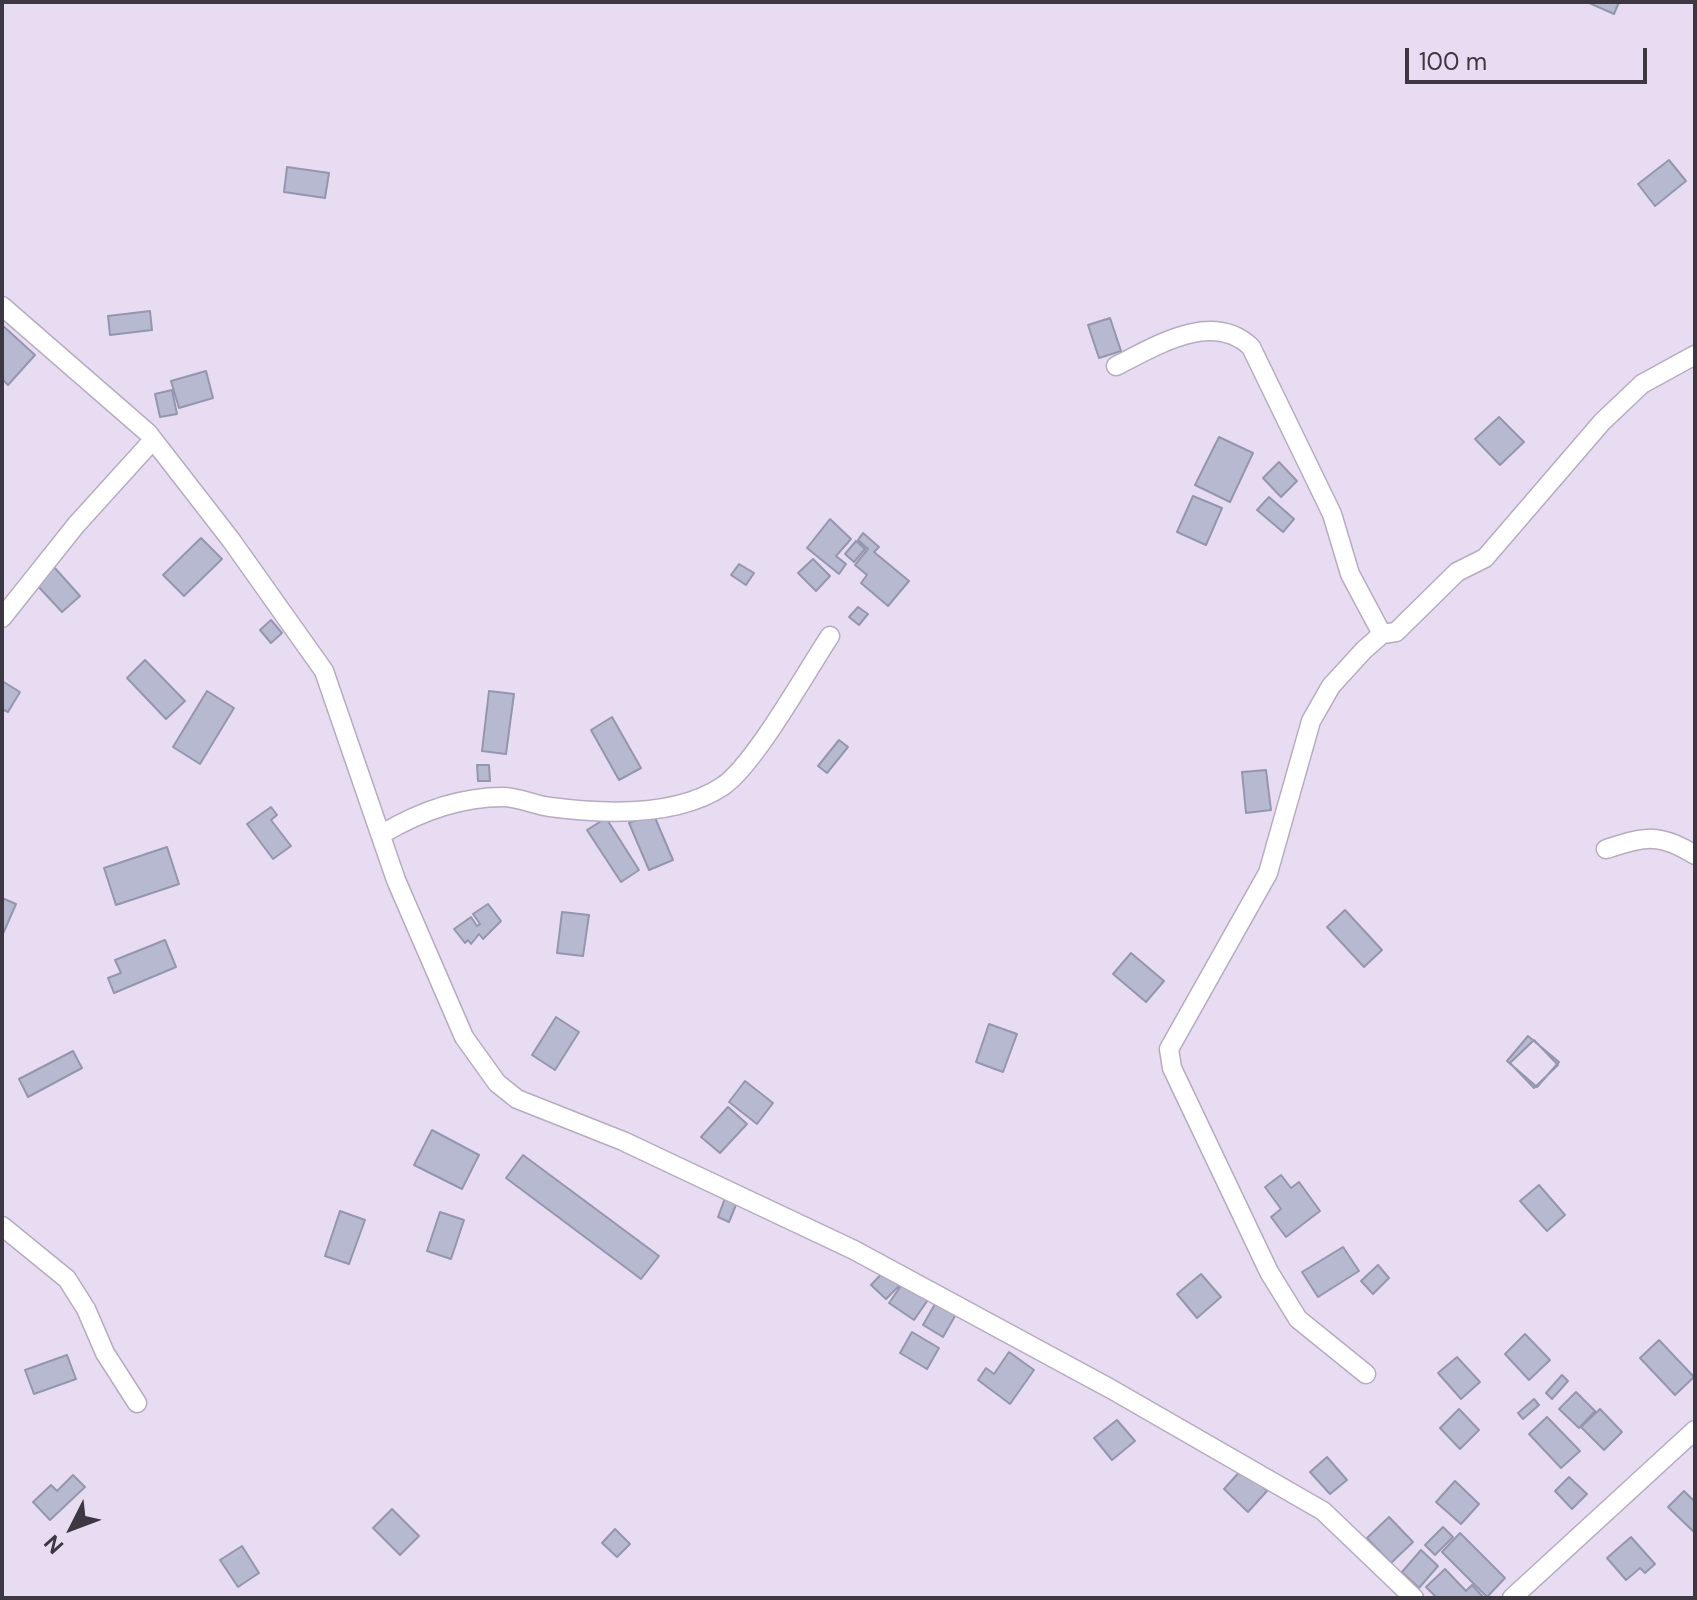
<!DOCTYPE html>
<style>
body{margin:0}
#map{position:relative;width:1697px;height:1600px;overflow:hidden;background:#e8dcf3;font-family:"DM Sans",sans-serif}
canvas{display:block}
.frame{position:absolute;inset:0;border:4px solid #3c3740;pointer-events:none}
.north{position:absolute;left:32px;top:1488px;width:80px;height:80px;-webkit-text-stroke:6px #e8dcf3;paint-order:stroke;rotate:228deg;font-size:22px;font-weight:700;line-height:32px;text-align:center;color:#3c3740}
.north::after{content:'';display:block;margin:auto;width:28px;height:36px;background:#3c3740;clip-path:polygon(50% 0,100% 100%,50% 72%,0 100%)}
.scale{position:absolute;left:1405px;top:48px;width:242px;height:36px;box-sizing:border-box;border:4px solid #3c3740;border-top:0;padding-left:10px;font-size:24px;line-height:28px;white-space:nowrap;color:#3c3740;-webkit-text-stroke:6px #e8dcf3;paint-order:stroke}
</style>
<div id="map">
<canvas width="1697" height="1600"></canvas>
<div class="frame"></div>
<div class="north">N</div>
<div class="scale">100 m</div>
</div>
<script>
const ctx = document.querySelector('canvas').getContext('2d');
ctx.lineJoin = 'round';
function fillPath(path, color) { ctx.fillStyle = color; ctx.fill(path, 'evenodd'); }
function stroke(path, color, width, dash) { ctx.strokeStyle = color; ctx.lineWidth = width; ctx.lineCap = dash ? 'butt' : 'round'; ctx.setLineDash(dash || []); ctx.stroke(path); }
const building = new Path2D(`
 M1587 2H1619L1614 14Z
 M1669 160 1686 181 1655 206 1638 184Z
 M287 167 329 173 325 198 284 192Z
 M150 311 152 330 110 335 108 316Z
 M1110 318 1121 351 1099 358 1088 325Z
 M2 325 35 355 8 385 2 379Z
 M206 371 213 398 179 408 171 381Z
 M172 390 177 414 160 417 155 394Z
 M1499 417 1524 442 1500 465 1475 439Z
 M1219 437 1253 453 1230 502 1195 485Z
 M1279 462 1297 481 1281 497 1263 478Z
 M1193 496 1222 508 1206 545 1177 532Z
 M1269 497 1294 519 1283 532 1257 510Z
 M830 519 851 539 836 556 846 564 839 574 807 548Z
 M863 533 879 547 874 552 909 581 888 606 861 583 867 575 855 565 868 549 858 540Z
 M201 538 222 559 184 596 163 575Z
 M856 541 865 549 854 562 845 554Z
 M813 559 830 576 816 591 798 573Z
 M739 564 754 573 746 585 731 575Z
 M53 566 80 596 62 612 35 583Z
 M858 607 868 614 859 625 849 617Z
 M271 620 282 633 271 643 260 630Z
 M145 660 185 701 166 719 127 678Z
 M2 681 20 692 8 712 2 709Z
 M207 691 234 708 200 764 173 747Z
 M489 691 514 694 506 754 482 751Z
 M612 717 641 768 619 780 591 730Z
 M839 740 848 747 827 773 818 766Z
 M477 765H489L490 781H478Z
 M1266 770 1271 810 1246 813 1242 772Z
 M271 807 277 815 271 820 291 846 273 859 247 824Z
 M653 813 673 860 649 870 629 823Z
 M606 818 639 870 621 882 587 830Z
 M167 847 179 884 116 905 104 868Z
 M2 898 16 904 2 936Z
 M488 904 501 921 483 939 479 934 471 944 468 940 465 943 454 929 471 917 477 926 480 924 473 914Z
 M1345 910 1382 950 1364 967 1327 927Z
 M562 912 589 915 583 956 557 953Z
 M165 940 176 967 114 993 108 978 121 973 115 960Z
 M1131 953 1164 981 1146 1002 1113 974Z
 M556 1017 579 1032 555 1070 532 1055Z
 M989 1024 1017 1034 1003 1072 976 1062Z
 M1528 1036 1559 1062 1537 1087 1507 1061Z
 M1534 1040 1558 1065 1534 1088 1510 1063Z
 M73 1051 82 1068 28 1097 19 1079Z
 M745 1081 773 1103 757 1124 729 1102Z
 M728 1107 747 1124 720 1153 701 1137Z
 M432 1130 479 1155 462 1189 414 1165Z
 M523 1155 659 1256 641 1279 506 1178Z
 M1281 1175 1291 1188 1299 1182 1320 1211 1286 1237 1271 1217 1281 1209 1265 1187Z
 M1539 1185 1565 1215 1547 1231 1520 1201Z
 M728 1190 740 1195 729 1222 718 1217Z
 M340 1211 365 1220 349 1264 325 1256Z
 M440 1212 464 1220 451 1259 427 1251Z
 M1343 1247 1359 1271 1318 1297 1302 1272Z
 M1378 1265 1389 1278 1373 1294 1361 1281Z
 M887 1268 902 1283 886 1299 871 1285Z
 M1201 1274 1221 1297 1197 1318 1177 1294Z
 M905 1280 930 1297 914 1320 889 1303Z
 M939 1297 959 1309 943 1337 923 1325Z
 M912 1332 939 1348 927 1369 900 1353Z
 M1525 1334 1550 1360 1529 1380 1505 1354Z
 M1659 1340 1694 1377 1675 1395 1640 1358Z
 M1009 1352 1034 1370 1010 1404 978 1380 986 1368 994 1374Z
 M67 1355 76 1379 34 1394 25 1370Z
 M1457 1357 1480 1382 1461 1399 1438 1373Z
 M1562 1375 1568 1381 1552 1399 1546 1393Z
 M1576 1392 1595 1411 1579 1428 1559 1409Z
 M1534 1399 1539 1405 1523 1419 1518 1413Z
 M1459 1409 1479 1430 1460 1449 1440 1428Z
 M1600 1409 1622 1432 1604 1450 1581 1427Z
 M1547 1417 1580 1451 1561 1468 1529 1434Z
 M1117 1420 1135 1441 1112 1460 1094 1438Z
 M1327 1457 1347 1480 1330 1494 1310 1472Z
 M1243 1468 1267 1491 1248 1512 1224 1489Z
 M73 1475 85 1487 50 1520 33 1502 51 1485 57 1491Z
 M1569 1477 1587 1494 1572 1509 1555 1491Z
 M1455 1481 1479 1504 1461 1524 1436 1502Z
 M1684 1491 1695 1502V1533L1668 1507Z
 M392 1509 419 1536 400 1555 373 1528Z
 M1389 1517 1413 1542 1391 1563 1367 1538Z
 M1443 1527 1453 1537 1435 1555 1425 1545Z
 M615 1529 630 1544 617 1557 602 1543Z
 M1460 1533 1505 1578 1487 1597 1442 1552Z
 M1631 1537 1655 1564 1645 1573 1640 1568 1626 1580 1607 1558Z
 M242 1546 259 1573 238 1587 220 1560Z
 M1421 1550 1438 1566 1419 1588 1402 1572Z
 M1445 1569 1466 1591 1472 1585 1484 1598H1437L1426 1587Z`);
fillPath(building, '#b7b9d1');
stroke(building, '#9496ad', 2);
const street = new Path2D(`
 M2 306 148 433 231 540 324 671 396 880 464 1037 497 1083 517 1099 623 1141 854 1250 1111 1389 1323 1511 1414 1598
 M1116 366C1156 346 1212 310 1251 347L1332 514 1350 574 1382 634
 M2 618 76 525 153 440
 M382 834C419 812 459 797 503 797 518 797 535 805 550 807 603 814 677 817 723 786 755 764 806 672 830 636
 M1606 849C1645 837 1659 832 1695 855
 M2 1226 67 1279 86 1309 105 1353 137 1403
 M1366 1374 1298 1319 1269 1272 1172 1068 1169 1049 1268 873 1311 721 1331 686 1364 650 1382 634 1396 632 1457 572 1485 558 1602 422 1642 384 1695 355
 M1512 1598 1695 1430`);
stroke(street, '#b7abc1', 21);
stroke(street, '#fff', 18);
</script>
